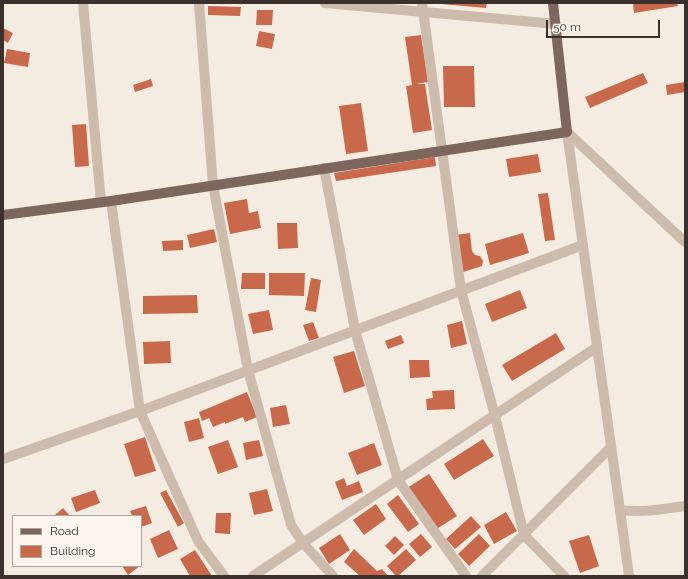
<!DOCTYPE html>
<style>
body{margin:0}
#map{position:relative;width:688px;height:579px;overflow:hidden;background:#f4ebe1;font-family:Raleway,sans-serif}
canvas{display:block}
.frame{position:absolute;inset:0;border:4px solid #3b302b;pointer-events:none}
.legend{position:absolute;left:12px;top:515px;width:130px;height:52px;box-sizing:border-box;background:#fbf5ee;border:1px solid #aea6a0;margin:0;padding:5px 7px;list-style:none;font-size:12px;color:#3b302b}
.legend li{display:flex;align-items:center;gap:8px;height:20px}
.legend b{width:20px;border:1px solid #aea6a0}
.scale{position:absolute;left:546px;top:20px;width:114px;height:18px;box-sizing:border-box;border:2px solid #3b302b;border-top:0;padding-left:5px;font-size:12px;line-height:14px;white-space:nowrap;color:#3b302b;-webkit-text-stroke:3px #fbf5ee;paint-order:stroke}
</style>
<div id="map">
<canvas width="688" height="579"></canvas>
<div class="frame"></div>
<ul class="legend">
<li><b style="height:5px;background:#7d675c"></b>Road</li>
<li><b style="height:11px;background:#c8694b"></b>Building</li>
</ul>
<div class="scale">50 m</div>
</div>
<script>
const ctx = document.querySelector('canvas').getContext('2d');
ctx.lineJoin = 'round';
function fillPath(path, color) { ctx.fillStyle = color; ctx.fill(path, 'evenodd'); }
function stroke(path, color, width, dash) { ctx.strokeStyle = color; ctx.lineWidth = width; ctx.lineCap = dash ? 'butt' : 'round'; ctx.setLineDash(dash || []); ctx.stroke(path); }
fillPath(new Path2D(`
 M441 3H487L486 8 441 4Z
 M633 3H677L678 6 634 13Z
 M208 6 241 7 240 16 208 15Z
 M257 10H273L272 25H256Z
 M3 28 13 33 8 43 3 40Z
 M259 31 275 34 272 49 256 46Z
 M421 35 428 82 416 84H425L432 130 413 133 406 86 412 85 405 37Z
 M7 49 30 53 28 67 4 63Z
 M443 66H474L475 107H444Z
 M643 73 648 83 590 108 585 97Z
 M151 79 153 86 135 92 133 85Z
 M685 82V92L667 95 666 85Z
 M361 103 368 151 346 154 339 106Z
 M86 124 89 166 75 167 72 125Z
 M538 154 541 172 509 177 506 159Z
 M435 157 436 166 336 181 334 173Z
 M548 193 555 240 545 241 538 194Z
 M247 199 249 213 258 211 261 228 230 234 224 203Z
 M277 223H297L298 248 278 249Z
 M214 229 217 242 190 248 187 235Z
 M470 233 472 251 475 255 480 256 483 261 482 266 460 273 454 235Z
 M523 233 529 253 490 265 485 244Z
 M183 240V250L163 251 162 241Z
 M242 273H265V289H241Z
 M269 273H305L304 296 269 295Z
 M311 278 321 280 316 312 305 310Z
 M520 290 527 308 492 322 485 304Z
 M197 295 198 313 143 314V296Z
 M269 310 273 330 253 334 248 314Z
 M462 321 467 344 451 348 447 325Z
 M313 322 319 338 309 341 303 325Z
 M556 333 565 349 512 381 502 365Z
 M401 335 404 343 388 349 385 341Z
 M170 341 171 363 144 364 143 342Z
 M354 351 365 386 344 393 333 357Z
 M409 360H429L430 377 410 378Z
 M454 390 455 409 427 410 426 399 433 398 432 391Z
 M247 392 257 417 245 422 243 417 225 424V422L213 427 209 418 202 421 199 412Z
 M286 405 290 424 273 427 270 408Z
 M199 418 204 438 189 442 184 422Z
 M145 437 156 471 135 477 124 444Z
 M483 439 494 456 454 480 444 464Z
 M228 440 238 467 218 474 208 447Z
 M259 440 263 456 246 460 243 443Z
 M374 443 382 465 357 475 348 453Z
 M429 474 457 516 435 530 407 488Z
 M344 478 347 486 359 481 363 492 342 500 335 482Z
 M267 489 273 511 254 515 249 493Z
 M95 490 100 503 76 512 71 498Z
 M166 490 184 523 178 527 160 493Z
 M398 495 419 524 408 532 387 504Z
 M376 504 386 519 364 535 353 520Z
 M146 506 152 523 141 527V516H132L130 511Z
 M63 508 70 516H54Z
 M506 512 517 531 494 544 484 525Z
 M216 513H231L230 534 215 533Z
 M471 516 481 527 455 549 446 539Z
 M169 530 178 549 158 558 150 539Z
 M340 534 350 550 329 564 319 548Z
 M421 534 432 547 420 557 409 544Z
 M479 534 490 546 469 566 458 554Z
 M589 535 599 566 580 573 569 541Z
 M395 536 404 545 394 555 385 546Z
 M354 549 377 571 382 569 388 576H360L344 562Z
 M406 549 416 560 398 576H396L387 566Z
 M195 550 212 576H190L180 559Z
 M122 566H140L128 575Z`), '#c8694b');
stroke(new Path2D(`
 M83 3 101 202
 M199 3 213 185 248 370 291 525 303 543 333 576
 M325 3 556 24
 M422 3 461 290 495 416 524 535 564 576
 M567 132 685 242
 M324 168 355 330 398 480 466 576
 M111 201 140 411 198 541 224 576
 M3 459 140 411 583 245
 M620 510 629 576
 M253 576 597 347
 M482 576 611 447`), '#cdbbac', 10);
stroke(new Path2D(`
 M567 132 620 510C642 513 663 509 685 506`), '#cdbbac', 10);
stroke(new Path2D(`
 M3 215 111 201 567 132 553 3`), '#7d675c', 10);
</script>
